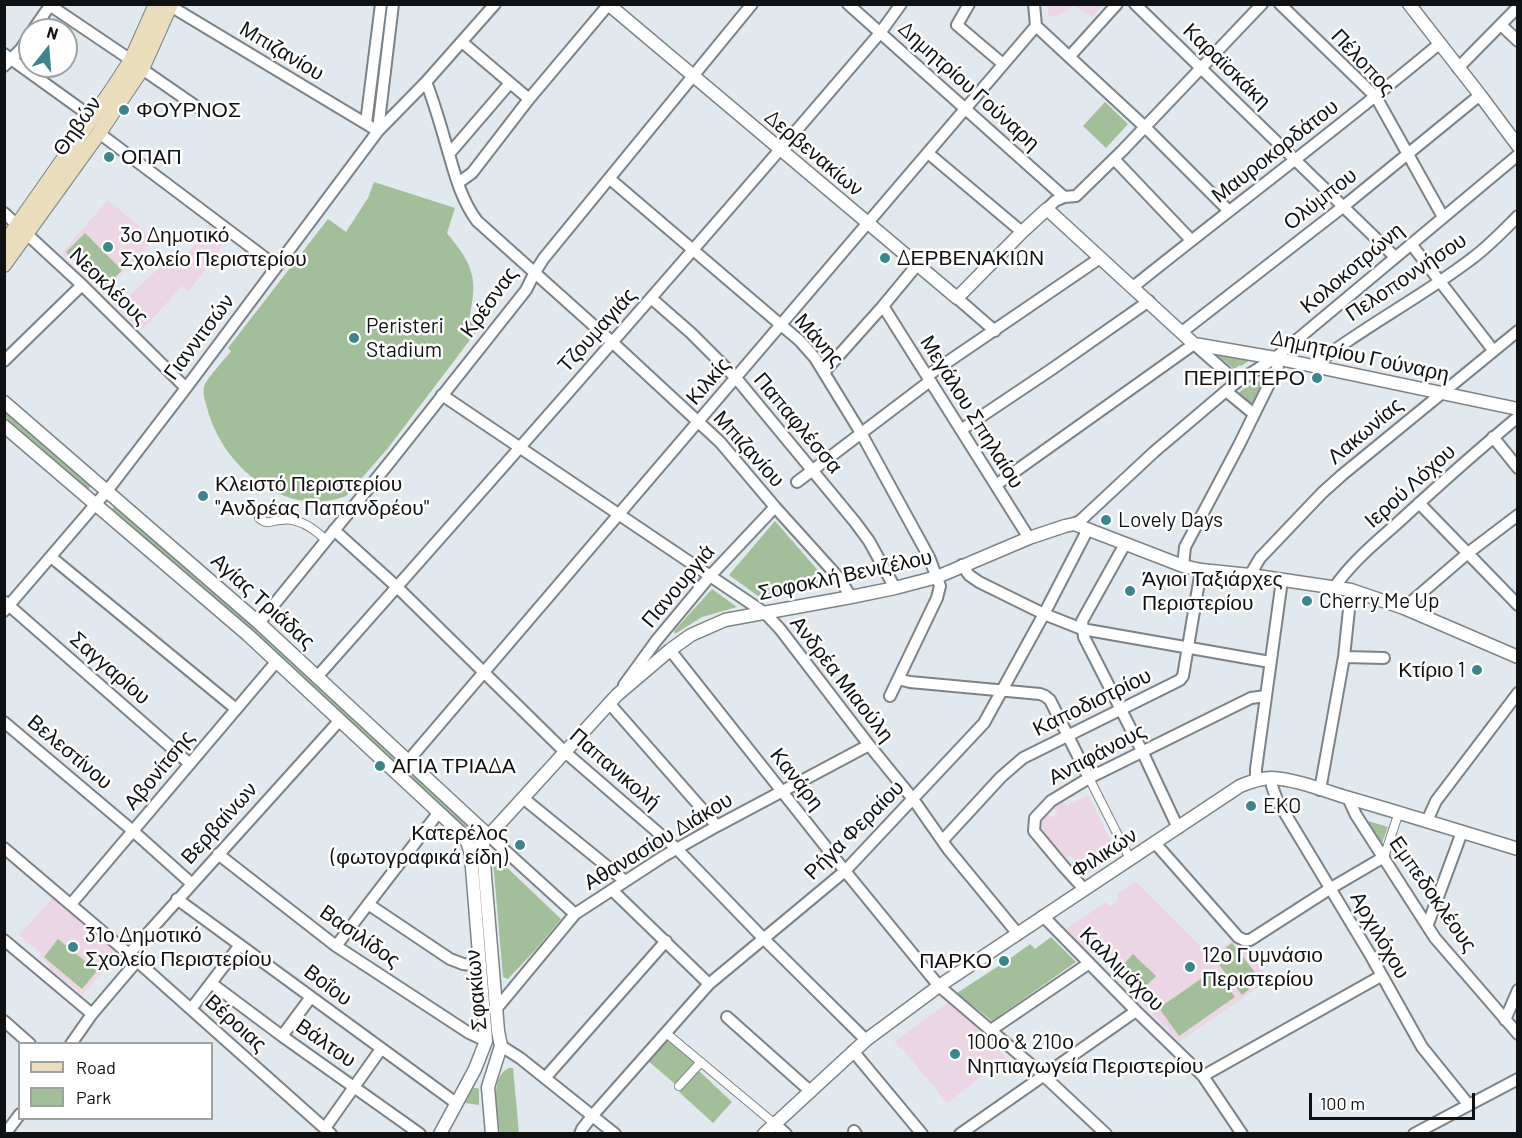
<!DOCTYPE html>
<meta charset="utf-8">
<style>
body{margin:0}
#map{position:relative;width:1522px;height:1138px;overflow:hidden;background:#e1e8ee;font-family:Barlow,sans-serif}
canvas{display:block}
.frame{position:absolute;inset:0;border:6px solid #0f1113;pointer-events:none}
.legend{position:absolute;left:18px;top:1042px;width:195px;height:78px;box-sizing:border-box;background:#fff;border:2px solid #9fa0a1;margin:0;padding:8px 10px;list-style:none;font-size:18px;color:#0f1113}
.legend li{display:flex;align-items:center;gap:12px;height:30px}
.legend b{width:30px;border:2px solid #9fa0a1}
.north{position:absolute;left:18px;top:18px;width:60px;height:60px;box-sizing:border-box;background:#fff;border:2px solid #9fa0a1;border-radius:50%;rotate:17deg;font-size:16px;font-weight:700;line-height:24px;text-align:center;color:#0f1113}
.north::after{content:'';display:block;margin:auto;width:21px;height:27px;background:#3d858a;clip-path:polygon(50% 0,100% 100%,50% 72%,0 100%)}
.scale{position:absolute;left:1309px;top:1093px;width:166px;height:27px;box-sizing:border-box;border:3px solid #0f1113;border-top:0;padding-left:8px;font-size:18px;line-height:21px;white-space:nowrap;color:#0f1113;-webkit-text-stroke:4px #fff;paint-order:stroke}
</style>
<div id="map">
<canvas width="1522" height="1138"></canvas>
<div class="frame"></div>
<ul class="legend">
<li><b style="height:8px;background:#eaddbe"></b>Road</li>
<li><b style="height:16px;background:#a3bf99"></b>Park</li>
</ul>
<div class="north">N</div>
<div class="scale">100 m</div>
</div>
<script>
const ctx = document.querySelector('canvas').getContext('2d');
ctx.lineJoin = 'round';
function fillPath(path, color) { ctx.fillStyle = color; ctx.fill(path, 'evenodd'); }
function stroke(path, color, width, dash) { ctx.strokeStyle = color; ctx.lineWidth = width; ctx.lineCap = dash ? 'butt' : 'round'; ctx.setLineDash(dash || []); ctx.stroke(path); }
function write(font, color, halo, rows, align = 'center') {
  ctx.font = font + ' Barlow,sans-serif'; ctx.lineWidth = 5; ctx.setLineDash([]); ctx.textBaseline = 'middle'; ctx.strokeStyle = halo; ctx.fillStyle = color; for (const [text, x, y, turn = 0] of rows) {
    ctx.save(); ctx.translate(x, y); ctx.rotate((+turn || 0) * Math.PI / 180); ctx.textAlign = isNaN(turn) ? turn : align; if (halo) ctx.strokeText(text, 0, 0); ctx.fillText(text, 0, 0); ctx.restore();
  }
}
fillPath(new Path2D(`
 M1047 5V4L1103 5 1092 17 1073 5 1064 13 1049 17Z
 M108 200 155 240 105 290 92 278 89 281 74 266 76 263 71 260 70 261 61 254Z
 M209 225 227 240 189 291 182 286 141 331 117 308 167 260 165 258 171 253 182 262Z
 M1088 795 1115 850 1100 859 1102 863 1083 877 1074 867 1075 860 1070 855 1066 858 1043 831 1042 821 1048 814 1053 818 1058 813 1054 809 1059 803 1063 801 1067 806Z
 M1135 881 1210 956 1233 940 1250 956 1270 979 1179 1042 1143 1004 1149 997 1093 942 1085 948 1066 929 1106 902 1111 907 1119 898 1117 894Z
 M53 897 119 953 82 995 51 969 48 965 49 964 40 956 42 954 19 935 26 926 27 927Z
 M950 1001 1006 1057 947 1103 905 1052 894 1042Z`), '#ecd6e4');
fillPath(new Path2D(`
 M1105 102 1128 124 1106 148 1083 126Z
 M374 182 455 208 447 233C474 266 478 278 469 320L479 328 388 448 346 496C286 519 224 468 208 411 206 403 201 392 205 384 210 375 224 360 231 351L228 348 328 219 346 232 368 198Z
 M85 233 122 270 104 289 66 252Z
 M1212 351 1253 358 1241 366 1240 365 1234 369Z
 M1260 381 1262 383 1251 406 1237 395C1242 388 1252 385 1260 381Z
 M4 409 93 484 88 489 5 417Z
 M116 505 255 624 469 824 465 829 251 630 112 509Z
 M775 521 822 575 820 586 758 596 729 575Z
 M712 589 737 607 702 617 675 634 674 631Z
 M1368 821 1388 827 1382 843Z
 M497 858 561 919 537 948 508 979 503 977 493 861Z
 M1051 937 1076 962 992 1021 957 993 1008 960 1030 944 1035 949Z
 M58 939 97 971 82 989 44 957Z
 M1232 943 1261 980 1242 995 1213 957Z
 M1133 954 1156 976 1145 987 1123 965Z
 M1215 969 1235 997 1179 1036 1159 1008Z
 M665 1037 694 1062 675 1084 646 1059Z
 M509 1068H513L519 1133H500C498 1115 488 1077 509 1068Z
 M699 1071 732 1102 713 1123 679 1092Z
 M473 1088H477L479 1089V1105L465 1103Z`), '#a3bf99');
const pedestrian = new Path2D(`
 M259 518C268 526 271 520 281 520 286 519 292 520 296 521 308 524 317 532 326 540
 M1089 778 1130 859
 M1384 857 1399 812
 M666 1033 775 1124
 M679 1086 701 1062`);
const minor = new Path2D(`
 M48 4 131 60
 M167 4 378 131
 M848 4 1064 197
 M969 4 957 25 1003 64
 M1034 4 1036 26 1145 127 1228 210
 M1135 4 1395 257
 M1280 4 1376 97 1443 217
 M1501 25 1518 41
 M33 30 51 4
 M462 42 529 99
 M4 54 93 118
 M1070 56 1117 4
 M4 66 21 49 30 35
 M1458 68 1518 7
 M142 69 197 107
 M426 82C434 102 440 123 446 144 454 171 460 198 477 221L612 342 720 442 775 507 839 578 851 597
 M366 123 381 4
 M378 130 393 4
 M99 133 276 266
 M928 153 1022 232
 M449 154 510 83
 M1114 159 1191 240
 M610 179 781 325 800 341 815 358 861 433 929 557 940 586 937 598 890 696
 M458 183 472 173 529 99 609 4
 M1047 209 1055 201 1064 197 1076 196 1123 150 1262 4
 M4 213 82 285 186 388
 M1411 244 1493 350
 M1133 287C1235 205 1339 128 1439 44
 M651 298 691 333 736 378 855 522 869 541 895 588
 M957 298 995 331
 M883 306 1029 538
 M1182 332 1344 206 1480 95
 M4 361 82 285
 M1313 366C1363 327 1420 298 1470 260 1488 247 1502 232 1518 216
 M824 372 883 306 917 265
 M927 376 1100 258
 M1226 391 1254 414
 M442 395 765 613 780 629 869 745 913 799 948 849 1018 934
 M961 430 1052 369 1149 301
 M1493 437 1518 468
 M797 482 930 381
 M996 485 1194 344 1237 382
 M1419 503 1518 605
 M1074 524 1081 520 1154 452 1226 391 1237 382 1275 358 1518 155
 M334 530 397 587 565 752 677 849 763 938 866 1040
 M1125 544 1082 621 1084 637 1142 751 1178 828
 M51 557 236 709
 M962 565 969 575 979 582 1044 614 1082 629 1270 662
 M1183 566 1185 547 1239 445 1278 366 1275 358
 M1250 575 1260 558 1322 493 1342 475 1518 331
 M1334 588C1352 561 1379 540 1402 519 1440 484 1478 450 1518 417
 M5 602 190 764
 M1404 608 1468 553 1518 515
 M4 611 107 491 186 388 378 131 426 82 495 4
 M259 623 389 463 526 290 535 272 544 258 752 4
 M670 650 845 871 939 986 1043 1075 1106 1134
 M1344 657 1384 658
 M317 677C506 464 695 250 880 33L901 4
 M898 679 910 682 1040 694 1045 696 1050 700 1089 778
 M624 685 656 641 710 576 775 507
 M609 703 717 826
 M4 722 133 831 191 883
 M408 761 1036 26
 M1271 778 1272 786 1277 800 1371 956 1422 1047 1468 1104
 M1256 780V769L1282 580
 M1320 790 1344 657 1351 590
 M523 798 625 881
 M1348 798 1356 815 1435 938 1518 1034
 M1427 821 1436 801 1518 693
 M489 836 575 914
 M943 840 1001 777 1023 758 1180 680 1183 676 1201 570
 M1155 843 1238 937 1244 940H1250L1331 888 1384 857
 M4 848 137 961 331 1134
 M218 854 336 946 469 1033 486 1041
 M1084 889 1064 867 1034 831 1035 818 1051 801 1089 778 1251 698 1266 696
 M612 890 709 984
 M177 899 456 1103
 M71 904 277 661
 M368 904 450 959 463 964 480 966
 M1043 916 1136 1011 1203 1076 1242 1134
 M1428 924 1462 832
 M4 940 92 1014
 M336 946 439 812
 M129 954 340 720
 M211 983 282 1036 420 1134
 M497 1008 575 914 664 856 717 826 869 745
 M191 1009 240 945
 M727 1017 810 1091
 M1505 1020 1518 990
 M4 1021 30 1044
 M991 1030 1088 964
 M282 1036 311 997
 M71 1044 92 1014 137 961
 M501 1046 520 1058 615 1134
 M853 1051 922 1134
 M1203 1076 1381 976
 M545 1078 666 941
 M775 1124 786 1134
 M325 1128 381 1049
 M854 1131 856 1134
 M5 1134 20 1114
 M580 1134 582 1129 593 1115 709 984 845 871 984 723 1044 614 1088 529
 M960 1134 1136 1011
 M1414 1134 1518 1079`);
const tertiary = new Path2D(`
 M608 4 957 298 1022 232 1047 209 1194 344 1275 358 1518 409
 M1409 4 1480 95 1518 146
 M4 402 259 623 489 836
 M4 426 248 635 462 834 468 844 471 855 486 1041 475 1069 440 1134
 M483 842 485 876 498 1031 501 1046 488 1087 492 1134
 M471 855 617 695 670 650 691 635 725 620 851 597 895 588 937 577 1029 538 1065 526 1074 524 1183 566 1201 570 1250 575 1351 590 1404 608 1518 657
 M764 1134 866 1040 939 986 1240 786C1250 782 1260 778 1271 778 1294 779 1320 789 1342 796 1401 813 1459 831 1518 849`);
const secondary = new Path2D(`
 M4 244 113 88 131 60 156 4
 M4 265 99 133 142 69 171 4`);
stroke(pedestrian, '#7c8388', 10);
stroke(minor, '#7c8388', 14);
stroke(tertiary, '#7c8388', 15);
stroke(secondary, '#7c8388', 16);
stroke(pedestrian, '#fff', 8);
stroke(minor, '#fff', 10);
stroke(tertiary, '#fff', 12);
stroke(secondary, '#eaddbe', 14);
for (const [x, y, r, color] of [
 [124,110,6,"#3d858a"],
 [109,157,6,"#3d858a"],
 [108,247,6,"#3d858a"],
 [885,258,6,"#3d858a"],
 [354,338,6,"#3d858a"],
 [1317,378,6,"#3d858a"],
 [203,496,6,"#3d858a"],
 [1106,520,6,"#3d858a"],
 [1130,591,6,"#3d858a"],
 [1307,601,6,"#3d858a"],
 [1477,670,6,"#3d858a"],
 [380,766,6,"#3d858a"],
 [1251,806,6,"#3d858a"],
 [520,845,6,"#3d858a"],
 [73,947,6,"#3d858a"],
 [1004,961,6,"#3d858a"],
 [1190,967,6,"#3d858a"],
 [955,1054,6,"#3d858a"]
]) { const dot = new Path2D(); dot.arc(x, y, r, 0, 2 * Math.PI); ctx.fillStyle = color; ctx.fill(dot); stroke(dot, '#fff', 2); }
write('21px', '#0f1113', '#fff', [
 ["Μπιζανίου",282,51,31],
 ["Πέλοπος",1363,62,47],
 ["Καραϊσκάκη",1227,66,44],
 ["Δημητρίου Γούναρη",969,86,42],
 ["Θηβών",77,126,-55],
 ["Μαυροκορδάτου",1275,151,-38],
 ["Δερβενακίων",814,153,40],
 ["Ολύμπου",1320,199,-38],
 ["Κολοκοτρώνη",1352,268,-40],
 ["Πελοποννήσου",1406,277,-34],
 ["Νεοκλέους",109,286,44],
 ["Κρέσνας",489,302,-54],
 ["Τζουμαγιάς",597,330,-48],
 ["Γιαννιτσών",199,337,-53],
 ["Μάνης",819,340,49],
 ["Δημητρίου Γούναρη",1360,356,12],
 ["Κιλκίς",708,381,-49],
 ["Μεγάλου Σπηλαίου",972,412,58],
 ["Παπαφλέσσα",798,423,50],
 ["Λακωνίας",1365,431,-40],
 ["Μπιζανίου",749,449,48],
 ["Ιερού Λόχου",1410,486,-42],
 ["Σοφοκλή Βενιζέλου",845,575,-12],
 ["Πανουργιά",678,586,-50],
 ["Αγίας Τριάδας",263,601,42],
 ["Σαγγαρίου",110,668,41],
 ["Ανδρέα Μιαούλη",842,679,52],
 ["Καποδιστρίου",1092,702,-26],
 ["Βελεστίνου",70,752,40],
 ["Αντιφάνους",1097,754,-28],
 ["Παπανικολή",615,769,41],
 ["Αβονίτσης",159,770,-50],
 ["Κανάρη",797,779,52],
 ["Βερβαίνων",219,823,-48],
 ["Ρήγα Φεραίου",854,830,-45],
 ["Αθανασίου Διάκου",658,841,-31],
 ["Φιλικών",1104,853,-33],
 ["Εμπεδοκλέους",1433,894,55],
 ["Αρχιλόχου",1380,935,60],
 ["Βασιλίδος",360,936,35],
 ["Καλλιμάχου",1122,969,45],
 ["Βοΐου",328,985,37],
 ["Σφακίων",476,990,-95],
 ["Βέροιας",236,1023,42],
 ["Βάλτου",326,1043,35]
]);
write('21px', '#0f1113', '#fff', [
 ["ΦΟΥΡΝΟΣ",136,110],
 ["ΟΠΑΠ",121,157],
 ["3ο Δημοτικό",120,235],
 ["Σχολείο Περιστερίου",120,259],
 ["ΔΕΡΒΕΝΑΚΙΩΝ",897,258],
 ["Peristeri",366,326],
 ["Stadium",366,350],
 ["ΠΕΡΙΠΤΕΡΟ",1305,378,"right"],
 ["Κλειστό Περιστερίου",215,484],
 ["\"Ανδρέας Παπανδρέου\"",215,508],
 ["Lovely Days",1118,520],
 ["Άγιοι Ταξιάρχες",1142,579],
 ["Περιστερίου",1142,603],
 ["Cherry Me Up",1319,601],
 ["Κτίριο 1",1465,670,"right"],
 ["ΑΓΙΑ ΤΡΙΑΔΑ",392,766],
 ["EKO",1263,806],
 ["Κατερέλος",508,833,"right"],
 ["(φωτογραφικά είδη)",508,857,"right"],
 ["31ο Δημοτικό",85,935],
 ["Σχολείο Περιστερίου",85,959],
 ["12ο Γυμνάσιο",1202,955],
 ["Περιστερίου",1202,979],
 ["ΠΑΡΚΟ",992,961,"right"],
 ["100ο & 210ο",967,1042],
 ["Νηπιαγωγεία Περιστερίου",967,1066]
], 'left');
</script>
